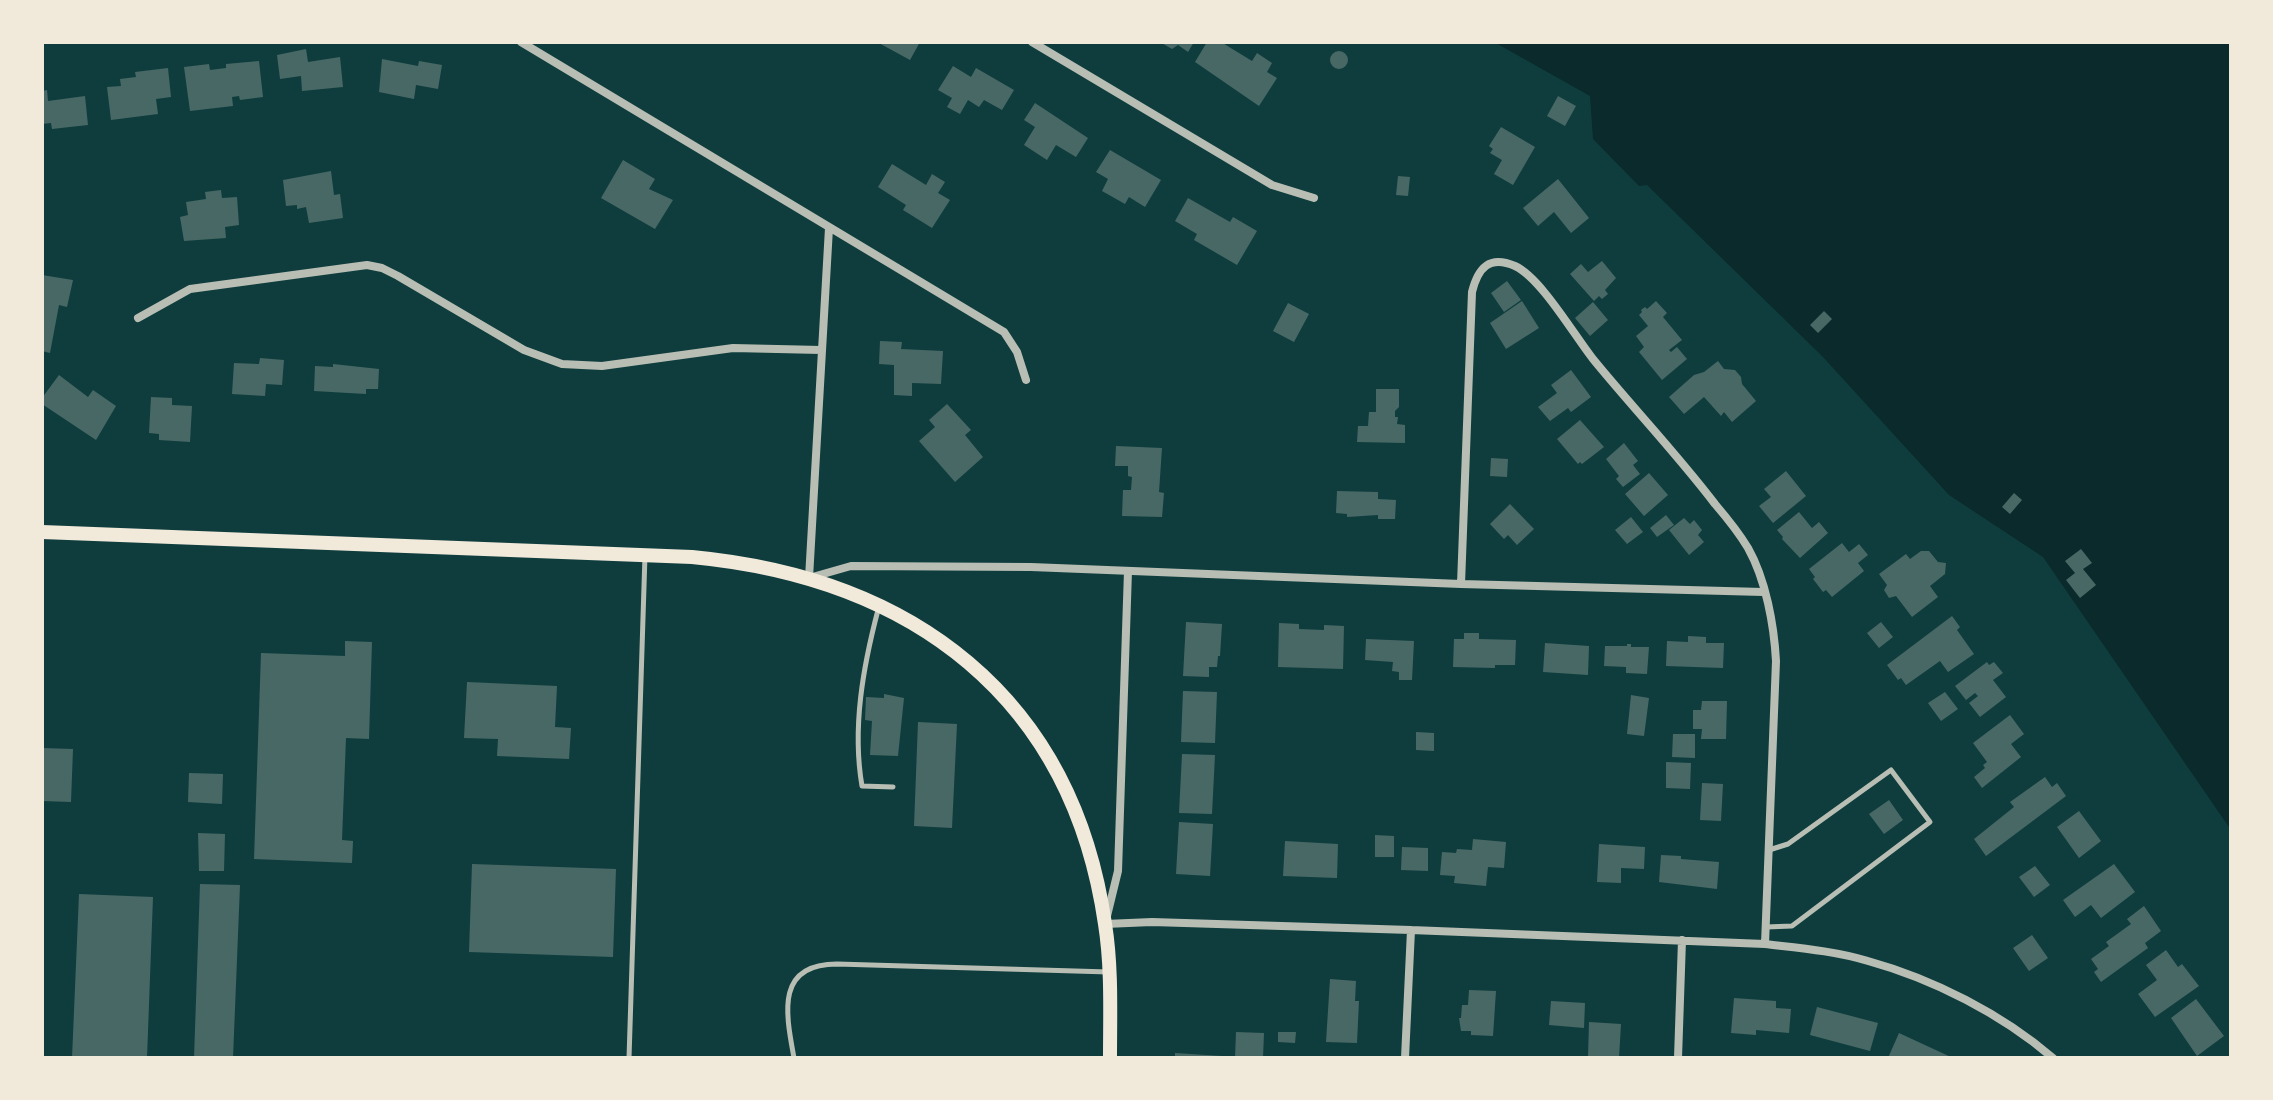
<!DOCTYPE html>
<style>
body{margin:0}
#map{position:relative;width:2273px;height:1100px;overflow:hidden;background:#0f3d3e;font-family:Signika,sans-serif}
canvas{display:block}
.frame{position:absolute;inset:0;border:44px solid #f1e9da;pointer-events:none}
</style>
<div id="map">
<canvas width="2273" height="1100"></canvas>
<div class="frame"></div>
</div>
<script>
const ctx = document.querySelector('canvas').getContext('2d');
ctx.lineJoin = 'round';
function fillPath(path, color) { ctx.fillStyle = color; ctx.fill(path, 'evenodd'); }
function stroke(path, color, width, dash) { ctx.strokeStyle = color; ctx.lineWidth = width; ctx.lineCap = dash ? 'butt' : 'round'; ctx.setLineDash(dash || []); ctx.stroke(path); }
fillPath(new Path2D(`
 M1494 42H2231V830L2043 557 1949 495 1823 357 1647 185 1639 186 1593 139 1590 96Z`), '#0a2a2b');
fillPath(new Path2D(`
 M877 42H920L910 60Z
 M1160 42H1194L1188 52 1178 45 1172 49Z
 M1207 42H1221L1252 61 1257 53 1272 63 1267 72 1277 78 1259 106 1195 62Z
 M306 49 308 62 340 57 343 87 302 91 301 76 280 79 277 55Z
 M1330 60a9 9 0 1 1 18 0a9 9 0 1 1-18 0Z
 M382 59 418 66 419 61 442 65 438 89 416 85 414 99 379 92Z
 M259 61 263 97 240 100 239 96 232 97 233 106 190 111 184 67 209 64 210 70 226 68V64Z
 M953 66 971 77 976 68 1014 90 1002 110 984 100 979 107 968 100 960 114 947 107 952 98 938 90Z
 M168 68 171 97 156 99 158 114 111 120 107 87 121 86 120 79 136 77 135 72Z
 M47 90 48 101 85 96 88 125 52 129 51 123 42 124V91Z
 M1558 96 1576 106 1565 126 1547 116Z
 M1035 103 1088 138 1076 157 1056 145 1047 160 1024 145 1035 127 1024 120Z
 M1501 127 1535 147 1513 185 1494 174 1502 160 1490 153 1493 149 1489 146Z
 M1110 150 1161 180 1145 207 1129 197 1125 204 1102 191 1108 179 1096 172Z
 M623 160 655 179 649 189 673 200 655 229 601 198Z
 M892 164 926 185 932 174 945 182 938 193 950 200 932 228 903 210 906 205 878 187Z
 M331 171 334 195 340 194 343 218 309 223 306 207 297 209V205L286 206 283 180Z
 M1398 176 1410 177 1408 196 1396 195Z
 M1558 179 1589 218 1571 233 1554 212 1538 226 1523 208Z
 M221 190 222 198 237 197 239 225 225 227 226 238 184 241 180 217 188 215 186 202 206 199 205 192Z
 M1188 198 1230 222 1233 217 1257 231 1237 265 1194 240 1197 234 1175 221Z
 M1602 261 1616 278 1605 290 1608 294 1602 299 1599 296 1594 301 1570 274 1581 264 1588 272Z
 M42 275 73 280 67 307 59 305 50 353 42 351Z
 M1507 281 1521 300 1504 312 1491 293Z
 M1522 301 1539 328 1506 349 1490 323Z
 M1656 301 1667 313 1663 317 1682 340 1669 350 1671 352 1677 347 1687 359 1662 380 1639 352 1644 347 1636 336 1648 326 1639 315 1642 312 1641 310 1645 307 1647 309Z
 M1593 302 1608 320 1590 336 1575 318Z
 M1288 303 1309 314 1294 342 1273 331Z
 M1824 311 1832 319 1818 333 1810 325Z
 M880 341 902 342 901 349 943 351 941 384 912 383V396L894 395V365L879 364Z
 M260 358 284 360 282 385 266 384 265 396 232 394 234 363 259 364Z
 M1718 361 1724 369 1735 370 1741 377 1742 384 1756 401 1732 422 1724 412 1721 416 1704 397 1684 414 1669 397 1694 375 1704 372Z
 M333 364 379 369 378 389H366V394L314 391 315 366 333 367Z
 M1571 370 1591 397 1571 412 1568 408 1550 421 1538 407 1557 393 1551 385Z
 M59 375 88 397 93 390 116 406 96 440 42 404V398Z
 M1376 389H1399V407L1395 411V417H1398L1397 424 1405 425V443L1357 442 1358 426H1368L1369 412H1376Z
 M151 397 172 398V405L192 406 190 442 159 440V434L149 433Z
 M947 404 971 430 965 435 983 457 955 482 919 441 935 427 929 420Z
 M1580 420 1604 447 1582 464 1580 462 1578 464 1557 439Z
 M1624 443 1638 461 1633 465 1640 474 1623 487 1616 479 1619 476 1606 459Z
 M1116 446 1162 448 1159 492 1164 493 1162 517 1122 516 1123 490H1131L1132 477 1128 476V466H1115Z
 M1491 458 1508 459 1507 477 1490 476Z
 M1786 471 1806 496 1773 523 1759 506 1771 497 1764 489Z
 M1649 473 1668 495 1644 516 1625 494Z
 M1337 491 1378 492V499L1396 500 1395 519H1378V515L1347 517V514L1336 513Z
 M2014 493 2022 500 2010 514 2002 507Z
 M1510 504 1534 529 1517 545 1508 535 1504 539 1490 524Z
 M1799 512 1812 528 1819 522 1828 533 1800 558 1782 539 1783 537 1777 530Z
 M1666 515 1674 525 1657 537 1650 528Z
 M1631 517 1643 532 1627 544 1615 530Z
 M1684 518 1690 524 1694 520 1702 530 1698 535 1704 542 1689 555 1669 530Z
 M1842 543 1849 552 1859 544 1868 555 1858 563 1864 571 1832 597 1826 590 1823 592 1813 579 1815 577 1809 569Z
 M2081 549 2092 563 2083 569 2096 585 2080 598 2066 580 2075 573 2065 561Z
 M1921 551H1929L1938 562 1946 563 1945 574 1930 586 1938 597 1912 617 1896 596 1889 598 1884 590 1887 585 1879 574 1906 554 1910 559Z
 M1952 616 1960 627 1957 630 1974 654 1948 672 1940 661 1906 685 1901 678 1898 680 1887 665Z
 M1186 622 1222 624 1220 656H1218L1217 667H1209V677L1183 676Z
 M1881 622 1893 637 1879 648 1867 633Z
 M1279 623 1299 624V629L1324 630V625L1344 626 1343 669 1278 667Z
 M1464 633H1479V639L1516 640 1515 665H1495V668L1453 667 1454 639H1464Z
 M1688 636 1706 637V643H1724L1723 668 1666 666 1667 641 1688 642Z
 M1366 639 1414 641 1412 680H1399V672L1392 671 1393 662 1365 660Z
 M345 641 372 642 369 739 346 738 342 840 353 841 352 863 254 859 261 653 345 656Z
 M1545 643 1589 646 1588 675 1543 672Z
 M1627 644H1631V647H1649L1647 674 1626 673V667L1604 666 1605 646H1627Z
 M1987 662 1989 665 1994 662 2003 673 1993 680 2006 697 1980 717 1969 703 1978 696 1975 693 1966 700 1955 686Z
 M467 682 557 686 555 727 571 728 569 759 497 756 498 739 464 738Z
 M1183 691 1217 692 1215 743 1181 742Z
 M1945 692 1958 709 1941 721 1928 703Z
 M884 694 904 698 898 756 870 755 872 721 865 720 866 697 884 698Z
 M1631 695 1649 698 1644 736 1627 734Z
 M1702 701H1727L1726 739H1701L1702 729H1693V710H1701Z
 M2010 715 2024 734 2011 744 2021 757 1982 788 1974 777 1985 768 1983 765 1987 762 1973 743Z
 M918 722 957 724 952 828 914 826Z
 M1416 732 1434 733V751L1416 750Z
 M1673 734H1695V758L1672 757Z
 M42 748 73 749 71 802 42 801Z
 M1182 754 1215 755 1212 814 1179 813Z
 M1666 762 1691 763 1690 789 1666 788Z
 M189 773 223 774 222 804 188 802Z
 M2045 777 2052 787 2057 783 2066 796 1986 856 1974 839 2014 807 2010 802Z
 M1702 783 1723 784 1721 821 1700 820Z
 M1889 800 1903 820 1884 834 1869 814Z
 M2079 811 2101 841 2079 858 2057 827Z
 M1179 822 1213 824 1210 876 1176 874Z
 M198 833 225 834 224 871H199Z
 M1375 835 1394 836V857H1375Z
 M1473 839 1506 842 1504 868 1488 867 1486 886 1454 883 1455 876 1440 875 1442 852 1456 853 1457 849 1472 850Z
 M1285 841 1338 844 1337 878 1283 876Z
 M1599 844 1645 847 1644 869 1621 868V883L1597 882Z
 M1402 847 1428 848V871L1401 870Z
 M1661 855 1681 856V859L1719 862 1717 889 1659 882Z
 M472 864 616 869 613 957 469 952Z
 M2114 864 2135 892 2101 918 2091 905 2075 917 2063 900Z
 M2035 866 2050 885 2034 897 2019 877Z
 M200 884 240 885 233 1058H194Z
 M79 894 153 897 147 1058H72Z
 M2144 906 2161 931 2145 943 2148 948 2101 982 2094 972 2098 969 2091 959 2109 946 2106 942 2131 924 2127 919Z
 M2032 935 2048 958 2029 971 2013 948Z
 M2166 950 2178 967 2182 964 2199 986 2155 1017 2138 994 2157 980 2146 965Z
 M1330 979 1356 981 1355 1001H1359L1357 1043 1326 1042Z
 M1469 990 1496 991 1493 1036 1471 1035V1031H1461L1459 1018H1461L1462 1005H1468Z
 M1734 998 1776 1001V1008L1791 1009 1789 1033 1756 1030V1035L1731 1033Z
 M2196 999 2224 1036 2197 1056 2171 1018Z
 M1551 1001 1585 1003 1584 1028 1549 1025Z
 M1817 1007 1878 1023 1870 1051 1810 1035Z
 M1589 1022 1621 1024 1619 1058 1588 1057Z
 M1236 1032 1264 1033 1263 1058H1235Z
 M1278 1032H1296L1295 1043 1278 1042Z
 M1899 1033 1953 1058H1888Z
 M1175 1053 1222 1056V1058H1175Z`), '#486865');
stroke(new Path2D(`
 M878 610C863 667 852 728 862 786L893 787
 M1766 927 1792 926 1930 822 1891 770 1788 844 1769 850
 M629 1058 645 555
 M794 1058C786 1014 775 964 837 964L1109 972`), '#b8beb3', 5);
stroke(new Path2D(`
 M521 42 1004 332 1017 352 1026 380
 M1032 42 1272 185 1314 198
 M829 228 809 578 851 566 1031 567 1461 584 1763 592
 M138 318 190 289 367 265 382 268 398 276 524 350 562 364 602 366 733 348 821 350
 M1128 571 1118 871 1105 924 1152 922 1411 930 1765 944C1799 948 1835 951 1868 961 1933 979 2002 1014 2053 1058
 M1461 584 1472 292C1478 268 1489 255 1515 266 1541 278 1574 335 1593 359 1633 408 1677 454 1715 504 1727 518 1739 533 1748 548 1766 580 1774 625 1776 661L1765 944
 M1405 1058 1411 930
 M1678 1058 1682 940`), '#b8beb3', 8);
stroke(new Path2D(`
 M42 532 692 557C912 578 1072 696 1105 924 1112 968 1110 1013 1110 1058`), '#f1e9da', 14);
</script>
